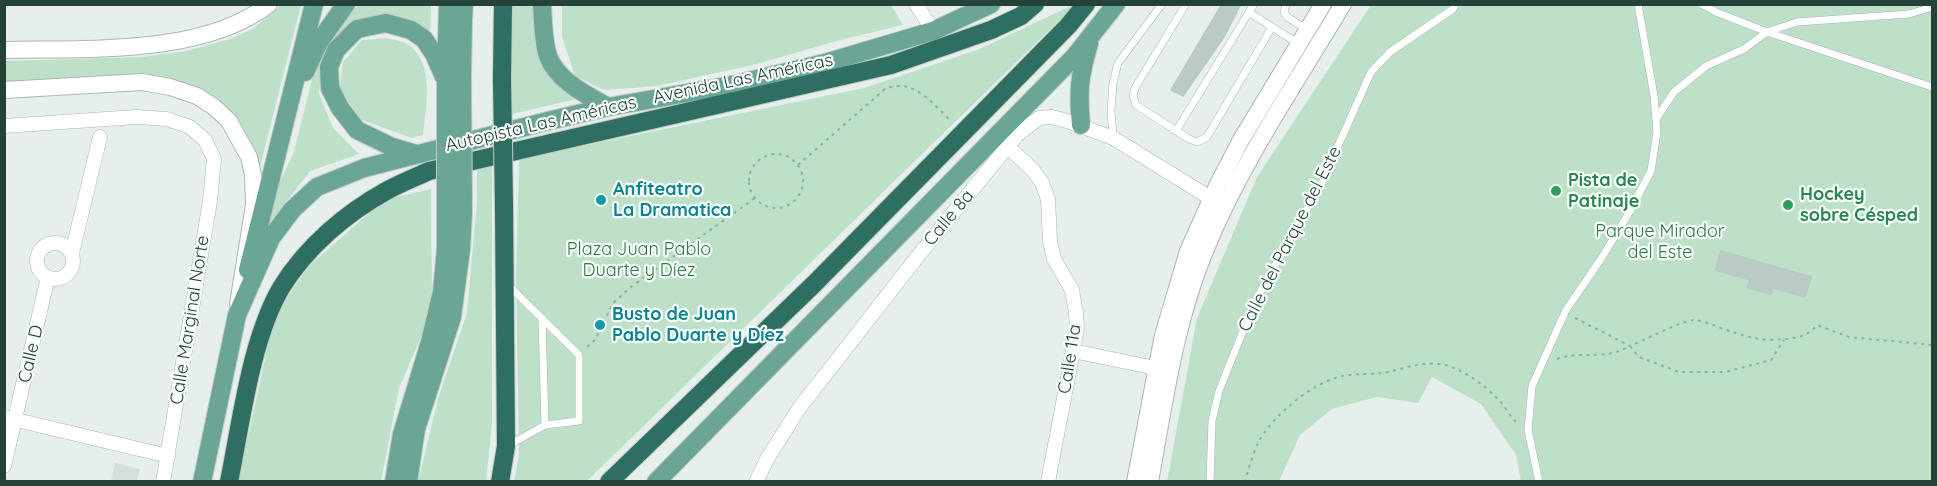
<!DOCTYPE html>
<meta charset="utf-8">
<style>
body{margin:0}
#map{position:relative;width:1937px;height:486px;overflow:hidden;background:#e6efeb;font-family:Quicksand,sans-serif}
canvas{display:block}
.frame{position:absolute;inset:0;border:6px solid #24423a;pointer-events:none}
</style>
<div id="map">
<canvas width="1937" height="486"></canvas>
<div class="frame"></div>
</div>
<script>
const ctx = document.querySelector('canvas').getContext('2d');
ctx.lineJoin = 'round';
function fillPath(path, color) { ctx.fillStyle = color; ctx.fill(path, 'evenodd'); }
function stroke(path, color, width, dash) { ctx.strokeStyle = color; ctx.lineWidth = width; ctx.lineCap = dash ? 'butt' : 'round'; ctx.setLineDash(dash || []); ctx.stroke(path); }
function write(font, color, halo, rows, align = 'center') {
  ctx.font = font + ' Quicksand,sans-serif'; ctx.lineWidth = 4.5; ctx.setLineDash([]); ctx.textBaseline = 'middle'; ctx.strokeStyle = halo; ctx.fillStyle = color; for (const [text, x, y, turn = 0] of rows) {
    ctx.save(); ctx.translate(x, y); ctx.rotate((+turn || 0) * Math.PI / 180); ctx.textAlign = isNaN(turn) ? turn : align; if (halo) ctx.strokeText(text, 0, 0); ctx.fillText(text, 0, 0); ctx.restore();
  }
}
fillPath(new Path2D(`
 M115 463 140 469 137 481H111Z`), '#d4dfda');
fillPath(new Path2D(`
 M281 5H301L260 167 244 135 199 91 5 84V61L142 57 186 51 230 39 253 29Z
 M358 5H431L430 33 388 14 360 20 321 73 319 94 333 128 359 154 310 171 263 232 280 181 294 152 313 75 325 43Z
 M507 5H538V31L576 99 512 114 507 79Z
 M562 5H891L903 25 840 40 757 64 657 86 604 90 575 76 562 37Z
 M1073 5H1075L587 481 514 482 519 455 516 278 519 159 864 88 977 50Z
 M1371 5H1932V481H1521L1516 455 1481 404 1432 377 1418 403 1377 397 1332 409 1300 435 1279 481 1167 482 1197 318 1257 177Z
 M387 38C393 40 404 41 409 45 435 65 426 107 423 135L412 138 362 120 339 90 343 62 362 40Z
 M492 161V423L486 481 418 482 438 399 467 313 477 201V165Z
 M431 189 432 311 399 388 381 481 238 482 275 314 310 265 384 200Z`), '#bfe0c8');
const building = new Path2D(`
 M1222 4H1241L1224 37 1183 96 1171 90Z
 M1721 251 1811 277 1805 297 1773 288 1771 294 1747 288 1750 280 1715 270Z`);
fillPath(building, '#bbcac4');
stroke(building, '#b8c9c2', 1.5);
const service = new Path2D(`
 M1186 4 1135 88 1133 96 1136 105 1189 139 1197 142 1207 137 1272 27
 M1286 4 1284 12 1287 17 1306 29
 M1701 4 1716 12 1767 32 1932 87
 M1250 13 1299 44
 M1656 119 1674 92 1706 66 1744 49 1767 32 1797 22 1909 14 1932 7
 M1176 131 1254 4
 M1113 138 1111 110 1113 83 1118 63 1162 4
 M508 285 579 355V421L545 425 509 445
 M542 318 545 425
 M1210 482 1212 421 1219 391 1255 301 1331 167 1338 146 1371 72 1390 52 1453 9 1455 4
 M1539 482 1528 430 1532 386 1566 310 1601 259 1630 211 1651 171 1657 132 1654 96 1638 4`);
const minor = new Path2D(`
 M916 4 933 31
 M4 126 136 117 167 119 190 127 205 140 214 159 210 201 163 482
 M1008 147 1033 170 1042 183 1048 199 1050 241 1054 259 1072 290 1076 313 1077 327 1073 351 1048 482
 M37 261a18 18 0 1 1 36 0a18 18 0 1 1-36 0Z
 M72 253 100 137
 M1073 351 1165 370
 M4 417 168 456
 M4 466 48 277
 M756 482 767 459 800 407 922 251 1017 135 1039 118 1052 117 1067 121 1113 138 1212 199`);
const tertiary = new Path2D(`
 M4 50C84 48 204 56 269 4
 M4 90 142 82 170 87 197 96 214 107 229 121 249 157 253 175 254 205 238 304
 M1135 482 1163 335 1188 251 1218 184 1241 140 1323 4
 M1150 482C1164 404 1175 324 1205 251 1240 164 1295 85 1343 4`);
const primary = new Path2D(`
 M542 4C543 21 543 40 548 56 557 81 587 95 608 107
 M305 72 319 42 346 4
 M446 76 448 4
 M462 77 463 20 464 4
 M1081 125C1078 92 1079 77 1089 44
 M416 154 392 147 357 130 340 108 330 88 329 67 336 50 357 29 386 23 411 30 424 39 434 54 446 81
 M248 270 314 4
 M202 482 237 315 271 238 292 210 317 187 364 168 548 121 608 107 732 85 825 63 933 31 991 4
 M394 482 402 434 430 342 442 292 446 248V213
 M408 482 416 429 452 317 461 249 463 212
 M656 482 1075 56 1116 4`);
const motorway = new Path2D(`
 M502 78 503 4
 M229 482C241 423 251 339 281 288 306 247 346 213 388 190 401 183 416 177 429 171L891 65 991 30 1021 16 1035 4
 M500 482 506 446 504 207
 M609 482 814 284 1068 26 1086 4`);
stroke(service, '#a8b8b2', 8);
stroke(minor, '#a8b8b2', 15);
stroke(tertiary, '#a8b8b2', 18);
stroke(primary, '#c2cac8', 20);
stroke(motorway, '#c2cac8', 20);
stroke(new Path2D(`
 M749 181a27 27 0 1 1 54 0a27 27 0 1 1-54 0Z
 M798 165 885 89C913 77 932 103 951 121
 M1575 318 1630 346C1643 341 1683 320 1694 320 1704 321 1713 325 1721 328 1744 336 1760 342 1784 339 1798 338 1808 336 1817 325L1849 337 1932 345
 M587 347 595 340 613 303 631 287 755 198
 M1557 359C1573 353 1590 356 1607 354 1615 353 1622 350 1630 346L1639 357 1679 372H1725L1771 360 1784 340
 M1245 482C1248 469 1253 454 1258 443 1273 415 1312 383 1342 376 1357 373 1373 375 1388 372 1409 367 1433 358 1454 368 1471 375 1486 387 1499 400 1506 407 1510 418 1519 424`), '#86b3a5', 2, [3, 4.5]);
stroke(service, '#fff', 7);
stroke(minor, '#fff', 14);
stroke(tertiary, '#fff', 16);
stroke(primary, '#6aa596', 18);
stroke(motorway, '#2f6f62', 18);
const primaryBridge = new Path2D(`
 M462 77 463 212
 M446 213V81`);
const motorwayBridge = new Path2D(`
 M502 78 504 207`);
stroke(primaryBridge, '#c2cac8', 20, []);
stroke(motorwayBridge, '#c2cac8', 20, []);
stroke(primaryBridge, '#6aa596', 18);
stroke(motorwayBridge, '#2f6f62', 18);
for (const [x, y, r, color] of [
 [1556,191,6,"#2e9e5b"],
 [601,200,6,"#0f9aa8"],
 [1788,205,6,"#2e9e5b"],
 [600,325,6,"#0f9aa8"]
]) { const dot = new Path2D(); dot.arc(x, y, r, 0, 2 * Math.PI); ctx.fillStyle = color; ctx.fill(dot); stroke(dot, '#f7fbf9', 2); }
write('18px', '#24423a', '#f7fbf9', [
 ["Avenida Las Américas",743,79,-12],
 ["Autopista Las Américas",541,124,-13],
 ["Calle 8a",949,218,-50],
 ["Calle del Parque del Este",1290,239,-63],
 ["Calle Marginal Norte",190,320,-81],
 ["Calle D",31,354,-77],
 ["Calle 11a",1070,359,-81]
]);
write('bold 18px', '#27864d', '#f7fbf9', [
 ["Pista de",1568,181],
 ["Patinaje",1568,202],
 ["Hockey",1800,195],
 ["sobre Césped",1800,216]
], 'left');
write('bold 18px', '#0d838f', '#f7fbf9', [
 ["Anfiteatro",613,190],
 ["La Dramatica",613,211],
 ["Busto de Juan",612,315],
 ["Pablo Duarte y Díez",612,336]
], 'left');
write('18px', '#2d7a4b', '#f7fbf9', [
 ["Parque Mirador",1660,232],
 ["del Este",1660,253],
 ["Plaza Juan Pablo",639,250],
 ["Duarte y Díez",639,271]
]);
</script>
